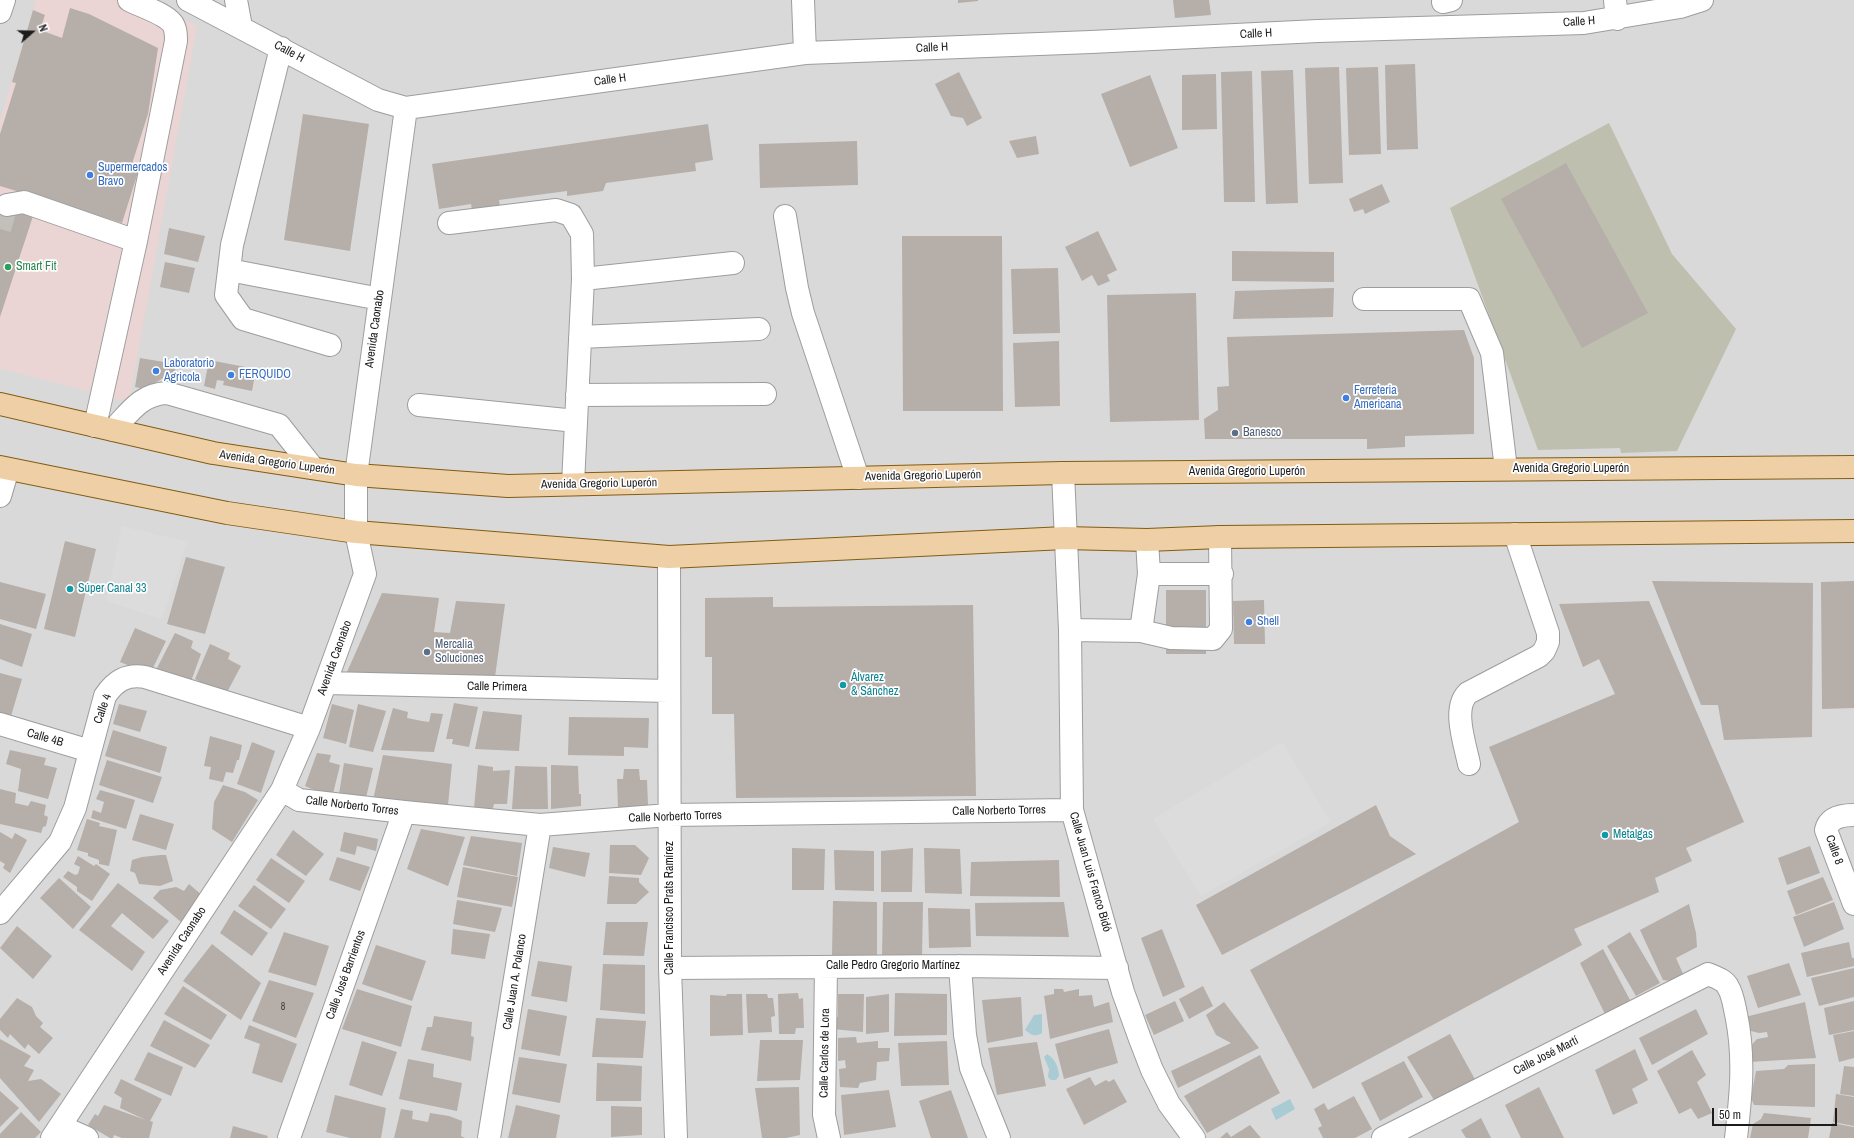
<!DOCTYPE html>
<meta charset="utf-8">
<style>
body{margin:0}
#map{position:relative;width:1854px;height:1138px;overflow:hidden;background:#ece9e3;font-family:"Archivo Narrow",sans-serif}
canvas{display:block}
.north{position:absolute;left:12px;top:12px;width:40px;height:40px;-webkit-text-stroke:3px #fff;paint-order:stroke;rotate:70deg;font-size:11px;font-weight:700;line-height:16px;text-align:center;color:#1c1c1c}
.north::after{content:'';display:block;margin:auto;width:14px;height:18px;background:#1c1c1c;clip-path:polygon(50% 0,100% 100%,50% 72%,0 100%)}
.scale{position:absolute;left:1712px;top:1108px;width:125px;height:18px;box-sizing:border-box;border:2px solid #1c1c1c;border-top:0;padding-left:5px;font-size:12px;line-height:14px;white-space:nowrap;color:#1c1c1c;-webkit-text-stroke:3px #fff;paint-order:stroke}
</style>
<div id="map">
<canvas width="1854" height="1138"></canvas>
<div class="north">N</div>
<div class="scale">50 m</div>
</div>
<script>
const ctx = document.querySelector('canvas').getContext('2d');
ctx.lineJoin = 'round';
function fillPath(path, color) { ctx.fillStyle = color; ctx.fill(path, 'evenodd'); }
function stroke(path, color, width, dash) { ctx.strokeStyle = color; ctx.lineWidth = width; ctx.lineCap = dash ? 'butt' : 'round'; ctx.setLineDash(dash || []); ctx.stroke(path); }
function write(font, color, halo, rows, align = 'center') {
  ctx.font = font + ' "Archivo Narrow",sans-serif'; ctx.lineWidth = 3.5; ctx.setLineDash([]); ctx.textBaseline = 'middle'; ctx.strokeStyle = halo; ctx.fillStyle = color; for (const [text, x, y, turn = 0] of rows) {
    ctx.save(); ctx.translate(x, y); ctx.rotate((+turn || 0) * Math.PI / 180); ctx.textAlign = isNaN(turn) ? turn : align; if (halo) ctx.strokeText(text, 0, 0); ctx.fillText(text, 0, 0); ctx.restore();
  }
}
fillPath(new Path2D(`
 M0 0H1854V1138H0Z`), '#dad9d9');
fillPath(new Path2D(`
 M36 0H149L197 26 129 402 0 368V122Z`), '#ebd5d4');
fillPath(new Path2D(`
 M1609 123 1672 254 1736 329 1677 451 1621 453 1620 448 1538 450 1450 208Z`), '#bfbfb0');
fillPath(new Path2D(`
 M122 526 187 542 162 619 106 601Z
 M1282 742 1331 822 1201 896 1153 819Z`), '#dcdcdc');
fillPath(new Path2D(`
 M1042 1014V1033C1035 1037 1032 1036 1025 1030L1034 1015Z
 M1047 1054C1056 1060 1058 1066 1059 1076L1056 1080H1051L1048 1077 1049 1069 1044 1057Z
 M1290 1099 1295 1109 1276 1120 1271 1109Z`), '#a8cbd4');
fillPath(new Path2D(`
 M958 0H978V1L958 3Z
 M1173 0H1209L1211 15 1175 18Z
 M70 8 89 14 158 48 148 114 130 170 138 172 122 223 0 186V134L16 83 12 82 33 10 45 15 40 30 62 38Z
 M1415 64 1418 149 1387 150 1385 65Z
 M1339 67 1343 183 1309 184 1305 68Z
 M1378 67 1381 154 1349 155 1346 68Z
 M1293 70 1298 203 1266 204 1261 71Z
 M1252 71 1255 202H1224L1221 72Z
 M959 72 982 118 967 126 963 118 951 116 935 84Z
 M1216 74 1217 129 1182 130V75Z
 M1150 75 1178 148 1130 167 1101 94Z
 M303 114 369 124 350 251 284 240Z
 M708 124 713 160 695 163 696 171 606 183 603 191 567 196V191L499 200 500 207 472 210 471 204 439 209 432 164Z
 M1036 136 1039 154 1017 158 1009 141Z
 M857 141 858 185 760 188 759 144Z
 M1566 163 1648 313 1582 348 1501 199Z
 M1382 184 1390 202 1365 214 1363 209 1354 212 1349 199Z
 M0 205 33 216 0 317Z
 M169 228 205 236 198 262 164 254Z
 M1098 231 1117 270 1107 275 1110 281 1098 286 1092 275 1082 281 1065 247Z
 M902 236H1002L1003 411H903Z
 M1232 251 1334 252V282L1232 281Z
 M165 262 195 268 189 293 160 287Z
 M1058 268 1060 333 1013 334 1011 269Z
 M1334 288 1333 317 1233 319 1235 291Z
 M1196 293 1199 420 1110 422 1107 295Z
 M1464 330 1474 358V434L1405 436V447L1367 449V439H1205L1204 419 1218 410 1217 387 1229 386 1227 337Z
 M1059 341 1060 406 1015 407 1013 343Z
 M140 358 176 364 174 380 163 378 145 389 135 387Z
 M209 360 256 369 252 391 223 385 224 381 217 380 215 389 204 386Z
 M65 541 96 549 75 637 44 629Z
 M186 557 225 567 205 634 167 624Z
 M1652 581 1813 583 1812 737 1724 740 1718 705H1701Z
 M1854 581V708L1822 709 1821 582Z
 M0 582 46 594 36 629 0 619Z
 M1166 590H1206V654H1166Z
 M382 593 439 598 434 632 450 633 456 601 505 604 495 677 424 676 347 672Z
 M773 597V607L973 605 976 796 736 798 734 714H712V657H705V598Z
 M1264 600 1265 644H1234L1233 601Z
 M1649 601 1744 822 1686 848 1692 861 1655 878 1659 892 1574 929 1582 945 1313 1089 1250 970 1519 822 1489 747 1615 694 1599 659 1583 667 1559 604Z
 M0 624 32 634 22 667 0 659Z
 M135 628 166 641 150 674 120 662Z
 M175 633 193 641 191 648 201 654 190 684 156 670Z
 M210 644 230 653 228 659 241 666 225 696 195 679Z
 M0 673 22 679 11 716 0 713Z
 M454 703 478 707 469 747 452 744 453 739H446Z
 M119 704 147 711 140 732 113 724Z
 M332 704 354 710 346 744 323 738Z
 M358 704 386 711 373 752 349 747Z
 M393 708 408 712 407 718 422 721 429 722 431 713 443 714 434 752 381 750Z
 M483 711 522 715 519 751 475 749Z
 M569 717 649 718 648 748 624 747V756L568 755Z
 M113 730 167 747 160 773 105 756Z
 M210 736 242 745 239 760H237L233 773 226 772 223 782 209 779 211 767 204 766Z
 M252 742 275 751 261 793 237 784Z
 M10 750 46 758 44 765 57 768 48 799 18 791 21 769 6 764Z
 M317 753 331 755 329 762 340 765 332 798 305 786Z
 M383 755 452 764 448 805 373 800Z
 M107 760 162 777 153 803 99 785Z
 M344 763 373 768 365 802 338 800Z
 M478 765 493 767V771L510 770 507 804H494L492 811 474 808Z
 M551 765 578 766 579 794H581V806L551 809Z
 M515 766 547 767 548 809H512Z
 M624 769H639L640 780H647L648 805 618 808 617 779H623Z
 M223 785 245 792 258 800 232 842 212 829 214 802Z
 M0 789 16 793 15 803 28 806 31 801 46 805 44 815 48 817 46 826 43 827 41 833 0 824Z
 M100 790 135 800 126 829 91 818 93 810 101 813 104 802 96 799Z
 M1376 805 1390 836 1416 854 1222 955 1196 905Z
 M140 814 174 824 166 850 132 840Z
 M87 819 100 823 99 826 117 830 109 866 99 864V860L88 856V853L77 850Z
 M421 829 465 837 448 886 407 869Z
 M293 830 324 854 306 876 276 855Z
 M0 832 12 839 15 833 27 840 10 873 3 868 5 864 0 861Z
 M344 832 378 839 376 851 357 846 355 855 340 851Z
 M471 836 522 843 517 876 463 865Z
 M610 845H635L649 858 641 875 609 873Z
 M1810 846 1820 873 1787 885 1778 858Z
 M553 847 590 853 585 877 549 868Z
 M792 848 825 849 824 890H792Z
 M913 848 912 892H881V851Z
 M924 848 960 849 962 894 925 893Z
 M834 850 874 851V891L835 890Z
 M161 855H166L173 881 160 886 139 884 135 873 130 871 132 860 142 857Z
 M78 856 94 866 96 864 110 874 92 901 77 891V887L63 877 68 871 75 875 78 874 80 867 74 864Z
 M337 857 370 867 360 891 329 880Z
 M271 858 305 881 289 903 256 880Z
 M1059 860 1060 897 970 896 971 862Z
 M463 867 518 877 512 907 457 897Z
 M609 876 639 878V882L649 892 636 904H607Z
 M1823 877 1833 900 1796 915 1787 891Z
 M59 878 91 907 73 929 40 898Z
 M118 883 169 921 153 939 122 913 111 926 145 952 132 971 79 930Z
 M189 884 204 897 181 922 153 898 160 890 176 887 184 891Z
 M254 885 286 909 271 929 238 906Z
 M457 900 502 908 495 932 453 924Z
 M833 901 877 902V955H832Z
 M883 902H923L922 957H882Z
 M1064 902 1069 937 976 936 975 903Z
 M1834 902 1844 929 1804 947 1793 917Z
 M1689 904 1696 933 1697 947 1676 958 1684 976 1671 981 1663 980 1640 930Z
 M928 908 970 909 971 947 929 948Z
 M234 910 268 933 252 956 220 933Z
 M606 922H648L644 956 603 955Z
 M17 926 52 956 33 979 0 948Z
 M453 929 490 934 485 959 451 954Z
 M1162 929 1185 987 1163 997 1141 938Z
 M284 932 329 946 316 986 268 972Z
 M1630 932 1660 983 1636 996 1607 946Z
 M1849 942 1852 958H1854V966L1807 977 1801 953Z
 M212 944 261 983 241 1020 183 981Z
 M376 945 426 961 412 1001 362 984Z
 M1603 949 1630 1000 1605 1014 1580 963Z
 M538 961 572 966 567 1002 531 996Z
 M1789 963 1801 995 1758 1008 1747 976Z
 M603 964 645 965V1014L600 1010Z
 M1854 968V997L1819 1006 1811 978Z
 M269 980 314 993 296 1038 252 1021Z
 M183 986 227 1015 211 1040 164 1014Z
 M1203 986 1213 1006 1189 1019 1179 999Z
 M357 989 412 1006 401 1047 342 1029Z
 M1054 989H1063L1064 992 1079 989V996L1092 995 1094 1007 1109 1002 1113 1022 1050 1039 1044 996 1054 994Z
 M798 993 799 999 803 998 804 1028H796L795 1034H779L778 994Z
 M895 993 947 994V1035L894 1036Z
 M727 994H742L743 1035 710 1036V995L726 996Z
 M746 994H767L768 998H773L775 1016 771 1017 772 1032 748 1033Z
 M838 994H864L863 1032 833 1029V1017H838Z
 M889 994V1032L866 1034V997Z
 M1021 997 1023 1036 987 1043 982 1000Z
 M17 998 32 1007 36 1016 43 1023 40 1027 53 1038 39 1054 28 1044 25 1049 10 1034 8 1038 0 1030V1019Z
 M1175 1001 1184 1021 1154 1035 1145 1015Z
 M1854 1001V1030L1829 1035 1824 1008Z
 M1224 1002 1259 1048 1178 1088 1171 1071 1231 1043 1216 1035 1206 1015Z
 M1805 1002 1816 1058 1749 1062V1048L1757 1039 1768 1037 1767 1032 1759 1033 1751 1031 1747 1026 1745 1017Z
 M528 1009 567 1016 560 1056 521 1049Z
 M1696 1009 1708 1034 1652 1065 1639 1038Z
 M434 1016 472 1022 471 1036 474 1037 471 1061 421 1050 427 1027H432Z
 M596 1018 646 1021 643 1058 592 1057Z
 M164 1020 210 1045 195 1068 150 1046Z
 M249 1025 297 1044 282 1083 252 1073 260 1044 244 1038Z
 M1109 1029 1118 1063 1064 1079 1055 1044Z
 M1854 1031V1058L1839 1062 1833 1035Z
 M1450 1034 1477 1083 1436 1103 1407 1057Z
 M856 1037 857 1043 878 1041V1048H890L889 1061 877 1062 876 1080 860 1083 858 1088 840 1087 839 1069 846 1068 845 1060 838 1061V1038Z
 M0 1039 31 1056 24 1066 34 1070 28 1081 41 1079 61 1094 39 1122 0 1078Z
 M760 1040H803L800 1080 757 1081Z
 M362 1041 397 1052 382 1096 349 1085Z
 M947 1041 949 1085 901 1086 898 1043Z
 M1037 1042 1046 1086 997 1095 988 1048Z
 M1635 1049 1648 1080 1632 1089 1638 1103 1613 1115 1595 1070Z
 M1692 1050 1706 1075 1697 1082 1712 1113 1698 1119 1691 1108 1679 1114 1657 1071Z
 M148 1052 183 1067 171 1096 134 1080Z
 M1260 1055 1280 1093 1207 1133 1184 1096Z
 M519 1057 567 1064 560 1103 512 1094Z
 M408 1059 434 1064 433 1077 462 1083 457 1111 399 1099Z
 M1404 1061 1423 1097 1380 1121 1361 1083Z
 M597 1063 642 1066 641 1101H596Z
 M1815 1064V1107L1754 1105 1751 1098 1756 1071 1784 1069 1788 1065Z
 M1844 1066 1854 1067V1096L1840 1094Z
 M1090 1077 1095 1086 1106 1080 1109 1082 1114 1079 1127 1102 1084 1125 1066 1089Z
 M121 1079 162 1099 150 1121 153 1122 149 1138H122L114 1135 113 1138H110L88 1125 95 1114 98 1116 104 1105 146 1120 120 1108 122 1098 114 1093Z
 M799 1087 800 1135 786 1138H762L755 1088Z
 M1539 1087 1564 1138H1521L1505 1105Z
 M889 1090 896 1127 844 1135 841 1095Z
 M951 1090 968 1138H931L919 1101Z
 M0 1091 19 1108 0 1127Z
 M1836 1094 1854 1097V1126L1833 1122Z
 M335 1095 386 1108 381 1138H350L326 1132Z
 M1354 1096 1372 1129 1355 1138H1323L1318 1128 1322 1126 1314 1109 1324 1103 1328 1110Z
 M516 1105 560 1115 556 1138H508Z
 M611 1106 642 1107V1135L611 1137Z
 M401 1109 413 1111 412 1119 428 1122 430 1113 449 1116 462 1121 461 1136 465 1138H394Z
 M21 1112 41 1132 35 1138H0V1134Z
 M1764 1113 1811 1118 1808 1138H1750L1753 1124 1761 1119Z
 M1481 1118 1491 1138H1466L1461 1130Z
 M1832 1123 1854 1127V1138H1829Z
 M1250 1125 1261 1138H1220L1227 1132 1231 1137Z
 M233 1126 268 1136 267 1138H230Z`), '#b5aea9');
stroke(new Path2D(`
 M0 229 7 205`), '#c2c0bb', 22, [22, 11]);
const minor = new Path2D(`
 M188 0 378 100 406 108 805 53 1091 42 1318 31 1584 23 1680 7 1702 0
 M236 0 241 27
 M803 0 805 53
 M1615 0 1617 19
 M1443 2 1451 0
 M0 12 4 0
 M281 48 232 245 226 295 243 319 330 345
 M7 205 24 202 136 241
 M785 216 797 288 803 313 858 478
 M449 223 556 210 571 215 582 234 583 279 573 484
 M229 270 380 299
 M583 279 733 263
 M1364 299H1469L1492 353 1506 469
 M580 337 759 329
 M577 395 765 394
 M419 405 576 421
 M95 426 136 241 176 41C176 35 176 28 172 23 164 13 140 6 129 0
 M113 430C130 412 141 394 167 393L279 425 313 468
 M1063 473 1070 630 1072 810 1123 992 1140 1039 1152 1070 1169 1104 1194 1138
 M0 496 8 469
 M669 557 670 968 676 1138
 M1149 574H1222
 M1070 630 1141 631 1149 574 1147 540
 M1141 631 1171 638 1213 639 1221 629 1220 537
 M326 683 668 691
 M0 724 90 751
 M1469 764C1465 744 1452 708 1468 693L1539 656 1544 651 1548 642V633L1515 534
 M282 790 299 800 404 812 540 825 669 815 1072 810
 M1854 815C1842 815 1829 817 1826 830L1854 904
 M0 913 60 842 75 808 105 696C115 681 126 674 145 677L309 728
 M960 966 965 1035 971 1068 999 1138
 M826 967 824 1115 829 1138
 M670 968 960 966 1117 968
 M60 1126 87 1138
 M52 1138 282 790 309 728 365 574 356 532V475L406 108
 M289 1138 404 812
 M489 1138 540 825
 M1383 1138 1708 974C1715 977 1725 980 1728 987 1733 995 1734 1005 1736 1014 1745 1057 1741 1095 1736 1138`);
const major = new Path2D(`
 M0 404 213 453 356 475 508 486 1063 473 1854 467
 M0 467 227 513 356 532 669 557 1065 538 1147 540 1220 537 1854 531`);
stroke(minor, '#9d9d9d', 24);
stroke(major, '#825c12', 24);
stroke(minor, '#fff', 22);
stroke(major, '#efcfa5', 22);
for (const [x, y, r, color] of [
 [90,175,4,"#3f7fe0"],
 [8,267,4,"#2e9e5b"],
 [156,371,4,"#3f7fe0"],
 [231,375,4,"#3f7fe0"],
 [1346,398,4,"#3f7fe0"],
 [1235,433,4,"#5c6f8a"],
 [70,589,4,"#0f9aa8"],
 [1249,622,4,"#3f7fe0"],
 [427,652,4,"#5c6f8a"],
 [843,685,4,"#0f9aa8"],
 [1605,835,4,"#0f9aa8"]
]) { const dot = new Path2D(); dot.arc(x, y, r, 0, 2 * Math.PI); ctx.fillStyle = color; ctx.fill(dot); stroke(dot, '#fff', 1.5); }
write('10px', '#42403f', null, [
 ["8",283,1007]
]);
write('12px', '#1c1c1c', '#fff', [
 ["Calle H",1579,22,-4],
 ["Calle H",1256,34,-3],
 ["Calle H",932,48,-3],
 ["Calle H",289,52,28],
 ["Calle H",610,80,-8],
 ["Avenida Caonabo",375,329,-82],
 ["Avenida Gregorio Luperón",277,463,8],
 ["Avenida Gregorio Luperón",1571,469],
 ["Avenida Gregorio Luperón",1247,472],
 ["Avenida Gregorio Luperón",923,476,-1],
 ["Avenida Gregorio Luperón",599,484,-1],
 ["Avenida Caonabo",335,658,-70],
 ["Calle Primera",497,687,1],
 ["Calle 4",103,709,-70],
 ["Calle 4B",45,738,16],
 ["Calle Norberto Torres",352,806,7],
 ["Calle Norberto Torres",999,811,-1],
 ["Calle Norberto Torres",675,817,-2],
 ["Calle 8",1834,850,70],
 ["Calle Juan Luis Franco Bidó",1090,872,74],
 ["Calle Francisco Prats Ramírez",670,908,-90],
 ["Avenida Caonabo",182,941,-57],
 ["Calle Pedro Gregorio Martínez",893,966],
 ["Calle José Barrientos",346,975,-70],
 ["Calle Juan A. Polanco",515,982,-81],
 ["Calle Carlos de Lora",825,1053,-89],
 ["Calle José Martí",1546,1056,-27]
]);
write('12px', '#366cbe', '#fff', [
 ["Supermercados",98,168],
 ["Bravo",98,182],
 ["Laboratorio",164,364],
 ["Agricola",164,378],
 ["FERQUIDO",239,375],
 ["Ferreteria",1354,391],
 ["Americana",1354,405],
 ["Shell",1257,622]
], 'left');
write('12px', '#27864d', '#fff', [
 ["Smart Fit",16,267]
], 'left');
write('12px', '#4e5e75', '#fff', [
 ["Banesco",1243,433],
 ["Mercalia",435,645],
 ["Soluciones",435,659]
], 'left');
write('12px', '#0d838f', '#fff', [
 ["Súper Canal 33",78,589],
 ["Álvarez",851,678],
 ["& Sánchez",851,692],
 ["Metalgas",1613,835]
], 'left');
</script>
